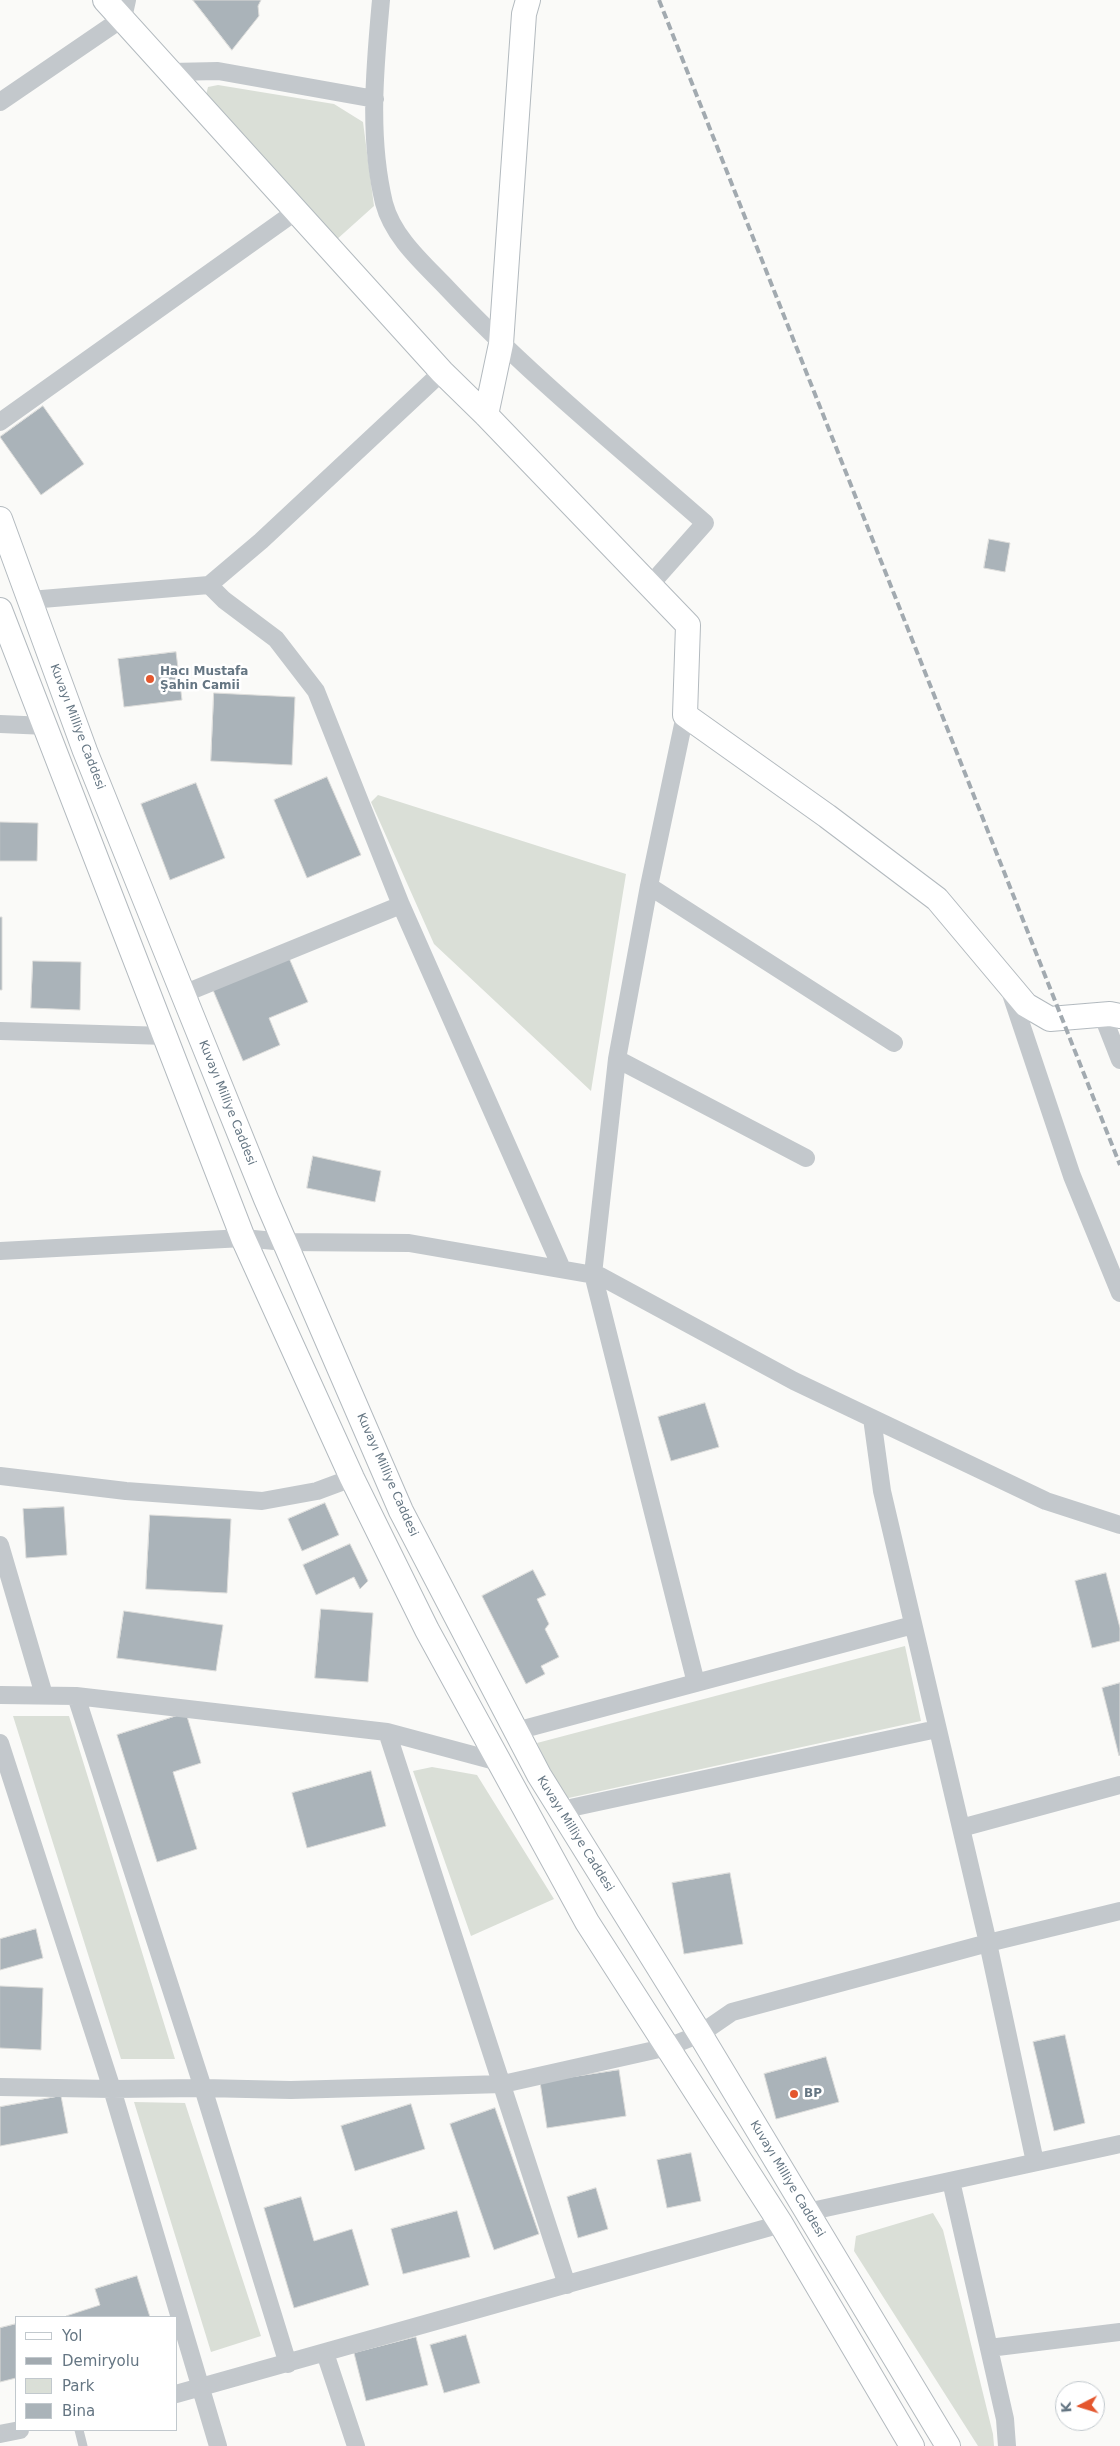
<!DOCTYPE html>
<meta charset="utf-8">
<style>
body{margin:0}
#map{position:relative;width:1120px;height:2446px;overflow:hidden;background:#fafaf8;font-family:"DejaVu Sans",sans-serif}
canvas{display:block}
.legend{position:absolute;left:15px;top:2316px;width:162px;height:115px;box-sizing:border-box;background:#fff;border:1px solid #c1c8cd;margin:0;padding:6px 9px;list-style:none;font-size:15px;color:#657683}
.legend li{display:flex;align-items:center;gap:10px;height:25px}
.legend b{width:25px;border:1px solid #c1c8cd}
.north{position:absolute;left:1055px;top:2381px;width:50px;height:50px;box-sizing:border-box;background:#fff;border:1px solid #c1c8cd;border-radius:50%;rotate:265deg;font-size:14px;font-weight:700;line-height:20px;text-align:center;color:#657683}
.north::after{content:'';display:block;margin:auto;width:18px;height:22px;background:#e4572e;clip-path:polygon(50% 0,100% 100%,50% 72%,0 100%)}
</style>
<div id="map">
<canvas width="1120" height="2446"></canvas>
<ul class="legend">
<li><b style="height:6px;background:#fff"></b>Yol</li>
<li><b style="height:6px;background:#a2aab0"></b>Demiryolu</li>
<li><b style="height:14px;background:#dadfd7"></b>Park</li>
<li><b style="height:14px;background:#aab3b9"></b>Bina</li>
</ul>
<div class="north">K</div>
</div>
<script>
const ctx = document.querySelector('canvas').getContext('2d');
ctx.lineJoin = 'round';
function fillPath(path, color) { ctx.fillStyle = color; ctx.fill(path, 'evenodd'); }
function stroke(path, color, width, dash) { ctx.strokeStyle = color; ctx.lineWidth = width; ctx.lineCap = dash ? 'butt' : 'round'; ctx.setLineDash(dash || []); ctx.stroke(path); }
function write(font, color, halo, rows, align = 'center') {
  ctx.font = font + ' "DejaVu Sans",sans-serif'; ctx.lineWidth = 5; ctx.setLineDash([]); ctx.textBaseline = 'middle'; ctx.strokeStyle = halo; ctx.fillStyle = color; for (const [text, x, y, turn = 0] of rows) {
    ctx.save(); ctx.translate(x, y); ctx.rotate((+turn || 0) * Math.PI / 180); ctx.textAlign = isNaN(turn) ? turn : align; if (halo) ctx.strokeText(text, 0, 0); ctx.fillText(text, 0, 0); ctx.restore();
  }
}
fillPath(new Path2D(`
 M218 85 334 104 363 122 374 206 335 241 206 95 208 87Z
 M378 795 626 874 591 1091 434 944 371 802Z
 M905 1646 921 1721 564 1799 537 1743Z
 M13 1716H69L175 2059H121Z
 M432 1767 477 1775 554 1899 471 1936 413 1771Z
 M134 2102 185 2103 261 2336 211 2352Z
 M933 2213 943 2230 993 2434 994 2446H978L854 2251 856 2236Z`), '#dadfd7');
const building = new Path2D(`
 M193 0H261L258 6 259 16 232 50Z
 M43 406 84 464 41 495 0 437Z
 M989 539 1010 543 1005 572 984 568Z
 M176 652 182 700 124 707 118 659Z
 M214 693 295 697 292 765 211 761Z
 M327 777 361 855 307 878 274 800Z
 M196 783 225 858 170 880 141 804Z
 M0 822 38 823 37 861H0Z
 M0 917H2V990H0Z
 M289 958 308 1002 269 1018 280 1045 243 1061 213 990Z
 M33 961 81 962 80 1010 31 1008Z
 M313 1156 381 1171 375 1202 307 1188Z
 M705 1403 719 1447 671 1461 658 1417Z
 M325 1503 339 1535 302 1551 288 1519Z
 M64 1507 67 1555 26 1558 23 1509Z
 M150 1515 231 1519 227 1593 146 1589Z
 M350 1544 368 1581 360 1589 354 1577 316 1595 303 1565Z
 M533 1570 546 1595 537 1599 549 1624 545 1629 559 1657 541 1666 545 1674 526 1684 482 1596Z
 M1106 1573 1120 1628V1641L1092 1648 1075 1581Z
 M321 1609 373 1613 368 1682 315 1678Z
 M124 1611 223 1625 216 1671 117 1658Z
 M1120 1683V1755L1119 1756 1102 1688Z
 M186 1713 201 1763 173 1772 197 1849 157 1862 117 1735Z
 M371 1771 386 1826 307 1848 292 1793Z
 M730 1873 743 1944 684 1954 672 1883Z
 M36 1929 43 1958 0 1970V1939Z
 M0 1986 43 1988 41 2050 0 2048Z
 M1065 2035 1085 2123 1054 2131 1033 2042Z
 M826 2057 839 2102 776 2119 764 2074Z
 M619 2070 626 2116 547 2128 540 2082Z
 M61 2096 68 2133 0 2146V2107Z
 M411 2104 425 2149 355 2171 341 2126Z
 M495 2108 539 2234 494 2250 450 2124Z
 M691 2153 701 2201 667 2208 657 2160Z
 M596 2188 608 2229 578 2238 567 2197Z
 M301 2197 314 2241 352 2229 369 2285 294 2308 264 2208Z
 M457 2211 470 2257 403 2274 391 2229Z
 M137 2276 150 2317H66V2316L100 2305 95 2289Z
 M16 2324V2378L0 2382V2328Z
 M466 2335 480 2383 444 2393 430 2345Z
 M416 2337 428 2385 366 2401 354 2353Z`);
fillPath(building, '#aab3b9');
stroke(building, '#dcdcda', 1);
const secondary = new Path2D(`
 M105 0 442 372 486 415 688 625 685 715 827 816 937 899 1026 1005 1050 1019 1110 1014 1120 1016
 M486 415 501 344 524 14 528 0
 M0 519 85 751 183 994 266 1199 401 1511 539 1775 700 2034 948 2446
 M0 610 243 1238 352 1478 427 1630 587 1922 781 2224 912 2446`);
stroke(secondary, '#b3babf', 26);
stroke(new Path2D(`
 M79 2430 83 2446`), '#c3c8cc', 9);
stroke(new Path2D(`
 M381 0C375 66 368 137 384 203 393 237 422 262 446 287 526 372 617 446 705 523L650 585
 M171 72 218 71 375 99
 M0 102 123 18 127 0
 M0 422 295 212
 M209 585 224 600 276 639 316 691 401 905 562 1269
 M30 600 209 585 261 541 442 372
 M685 715 649 886 617 1059 593 1274 696 1683
 M0 724 47 726
 M649 886 894 1043
 M1010 991 1072 1176 1120 1293
 M183 994 401 905
 M1102 1014 1120 1060
 M0 1031 166 1036
 M617 1059 806 1158
 M0 1251 243 1238 285 1242 409 1243 600 1276 794 1381 1046 1501 1120 1525
 M872 1418 882 1491 988 1943 1035 2162
 M0 1476 126 1491 262 1501 317 1491 352 1478
 M0 1545 44 1695
 M0 1695 76 1696 387 1732 499 1762
 M76 1696 203 2088 288 2364
 M516 1731 913 1625
 M387 1732 567 2285
 M0 1743 112 2089 218 2446
 M561 1810 937 1729
 M961 1828 1120 1785
 M0 2087 112 2089 203 2088 291 2090 503 2084 668 2047 700 2034 732 2012 988 1943 1120 1911
 M951 2181 1005 2419 1007 2446
 M807 2212 1120 2144
 M989 2348 1120 2332
 M325 2353 356 2446
 M176 2394 781 2224
 M0 2434 20 2430`), '#c3c8cc', 18);
stroke(secondary, '#fff', 24);
stroke(new Path2D(`
 M659 0 1120 1165`), '#a2aab0', 4, [8, 4]);
for (const [x, y, r, color] of [
 [150,679,5,"#e4572e"],
 [794,2094,5,"#e4572e"]
]) { const dot = new Path2D(); dot.arc(x, y, r, 0, 2 * Math.PI); ctx.fillStyle = color; ctx.fill(dot); stroke(dot, '#fff', 2); }
write('bold 12px', '#657683', '#fff', [
 ["Hacı Mustafa",160,672],
 ["Şahin Camii",160,686],
 ["BP",804,2094]
], 'left');
write('12px', '#657683', '#fff', [
 ["Kuvayı Milliye Caddesi",77,727,69],
 ["Kuvayı Milliye Caddesi",227,1103,68],
 ["Kuvayı Milliye Caddesi",387,1475,66],
 ["Kuvayı Milliye Caddesi",575,1834,58],
 ["Kuvayı Milliye Caddesi",787,2179,59]
]);
</script>
